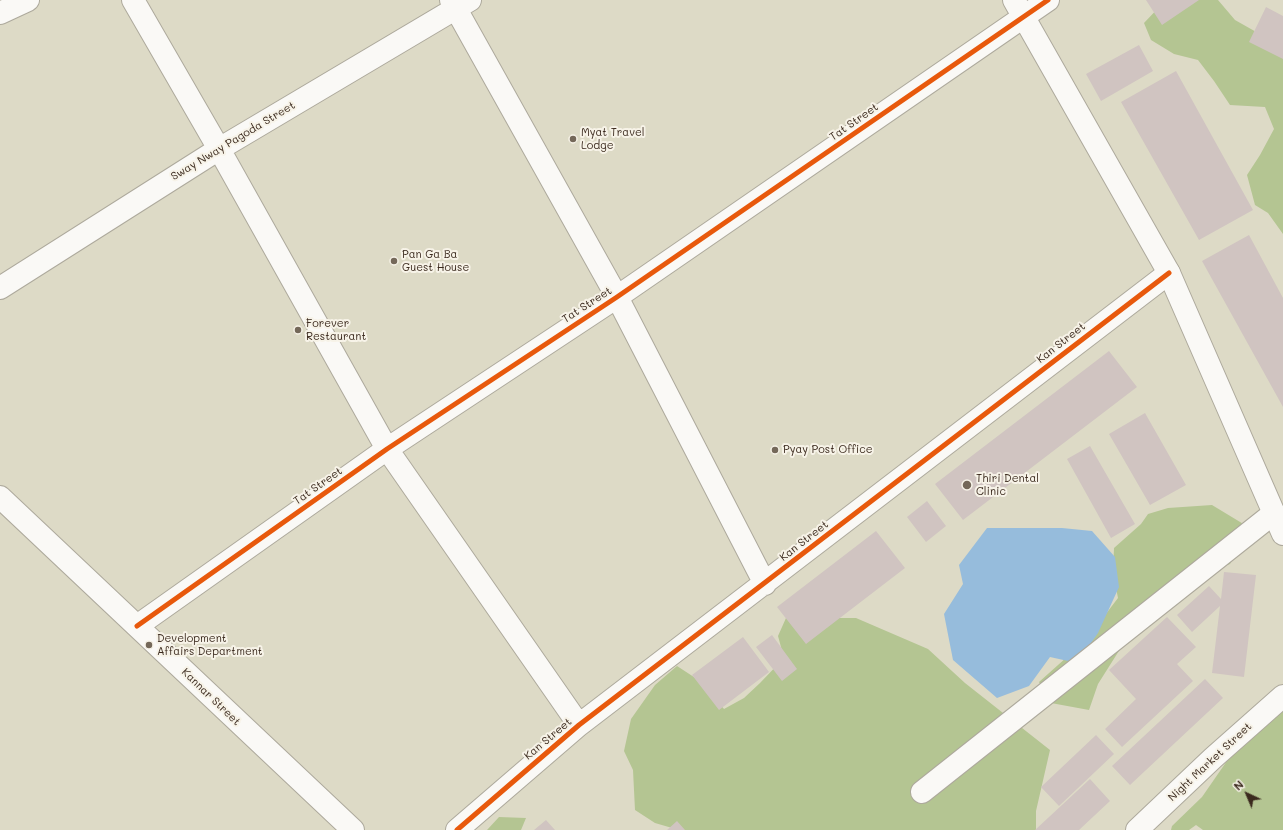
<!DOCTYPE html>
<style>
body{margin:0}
#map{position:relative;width:1283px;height:830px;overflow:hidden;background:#dddac6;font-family:Mali,sans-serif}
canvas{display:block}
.north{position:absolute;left:1227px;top:774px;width:40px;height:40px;-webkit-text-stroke:3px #f7f3e8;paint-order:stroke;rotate:316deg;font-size:11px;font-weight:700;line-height:16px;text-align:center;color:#3b2a1e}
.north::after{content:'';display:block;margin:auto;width:14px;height:18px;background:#3b2a1e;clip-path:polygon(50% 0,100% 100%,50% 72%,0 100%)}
</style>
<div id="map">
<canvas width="1283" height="830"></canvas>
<div class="north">N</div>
</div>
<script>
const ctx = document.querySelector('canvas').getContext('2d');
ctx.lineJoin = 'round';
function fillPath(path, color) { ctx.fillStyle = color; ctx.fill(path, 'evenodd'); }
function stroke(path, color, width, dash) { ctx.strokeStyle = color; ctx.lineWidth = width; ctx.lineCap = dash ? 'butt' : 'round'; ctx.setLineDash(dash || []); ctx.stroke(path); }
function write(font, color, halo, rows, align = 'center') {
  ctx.font = font + ' Mali,sans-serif'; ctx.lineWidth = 4; ctx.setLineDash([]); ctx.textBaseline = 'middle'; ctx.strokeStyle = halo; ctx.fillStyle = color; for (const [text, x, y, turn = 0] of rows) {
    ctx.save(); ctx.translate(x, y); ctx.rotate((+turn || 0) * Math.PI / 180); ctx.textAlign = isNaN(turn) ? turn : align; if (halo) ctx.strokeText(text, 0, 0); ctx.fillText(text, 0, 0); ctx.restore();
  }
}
fillPath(new Path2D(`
 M1172 0H1218L1235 20 1258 33 1283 35V234L1268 213 1255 205 1247 175 1260 155 1274 129 1265 107 1230 105 1214 81 1198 60 1174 54 1151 40 1144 23 1163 3Z
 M1212 505 1250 528 1230 564 1192 579 1122 646 1098 684 1089 710 1051 703 1039 682 1086 640 1118 598 1113 573 1114 548 1141 524 1148 514 1168 508Z
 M786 618H856L928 649 965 683 1050 750 1036 811V830H679L655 823 635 810 633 770 624 751 631 719 655 685 677 666 700 681 724 709 744 698 760 683 784 658 778 636Z
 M1283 711V830H1203L1196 825 1189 830H1171L1172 826 1202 797 1229 758Z
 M499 817 526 818 521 830H487Z`), '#b4c592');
fillPath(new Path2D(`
 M987 528H1062L1092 531 1115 557 1119 587 1098 633 1077 663 1050 657 1029 686 997 698 953 660 944 614 963 584 959 565Z`), '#96bcdc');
fillPath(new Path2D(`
 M1146 0H1199L1162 25Z
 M1266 7 1283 16V59L1249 42Z
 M1139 45 1153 71 1101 101 1086 74Z
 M1176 71 1253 210 1199 240 1121 102Z
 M1249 235 1283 298V407L1202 261Z
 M1109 351 1137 387 963 520 935 484Z
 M1145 413 1186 485 1150 505 1109 434Z
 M1090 446 1135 524 1111 538 1067 459Z
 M927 501 946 526 926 542 907 517Z
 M876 531 905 568 806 644 777 607Z
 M1224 572 1256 575 1244 677 1212 673 1220 606 1192 632 1177 615 1209 586 1221 599Z
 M1167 617 1196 647 1177 664 1193 681 1122 747 1105 729 1136 699 1109 670Z
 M772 635 797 669 782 681 756 647Z
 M743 637 769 672 719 710 692 675Z
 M1205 679 1223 698 1130 785 1112 766Z
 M1096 735 1114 754 1059 806 1041 787Z
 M1090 779 1110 801 1079 830H1035Z
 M546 820 555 830H534Z
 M677 821 685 830H667Z`), '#d0c4c1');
const minor = new Path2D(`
 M133 0 219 149 387 449 579 725
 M451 0 617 297 765 584
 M0 13 28 0
 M0 288 219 149 470 0
 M0 497 353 830
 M137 626 387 449 617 297 1048 0
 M922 792 1274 513
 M457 830 579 725 1169 273
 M1137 830 1213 758 1283 696`);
const tertiary = new Path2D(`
 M1014 0 1169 273 1283 534`);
stroke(minor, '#ada99c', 24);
stroke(tertiary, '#ada99c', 24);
stroke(minor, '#faf9f6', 22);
stroke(tertiary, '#faf9f6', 22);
stroke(new Path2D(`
 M137 626 387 449 617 297 1048 0
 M457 830 579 725 1169 273`), '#e8590c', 5);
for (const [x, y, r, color] of [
 [573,139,4,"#746859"],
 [394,261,4,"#746859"],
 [298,330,4,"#746859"],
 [775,450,4,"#746859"],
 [967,485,5,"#746859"],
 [149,645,4,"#746859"]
]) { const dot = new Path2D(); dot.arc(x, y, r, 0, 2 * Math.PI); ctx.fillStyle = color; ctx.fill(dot); stroke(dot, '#f7f3e8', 1.5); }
write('11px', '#3b2a1e', '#f7f3e8', [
 ["Tat Street",854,122,-35],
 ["Sway Nway Pagoda Street",233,141,-31],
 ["Tat Street",587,305,-33],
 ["Kan Street",1061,343,-38],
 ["Tat Street",318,486,-35],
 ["Kan Street",804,541,-38],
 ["Kannar Street",211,697,44],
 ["Kan Street",548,739,-40],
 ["Night Market Street",1210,762,-43]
]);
write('11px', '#3b2a1e', '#f7f3e8', [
 ["Myat Travel",581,133],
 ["Lodge",581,146],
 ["Pan Ga Ba",402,255],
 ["Guest House",402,268],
 ["Forever",306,324],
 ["Restaurant",306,337],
 ["Pyay Post Office",783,450],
 ["Thiri Dental",976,479],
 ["Clinic",976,492],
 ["Development",157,639],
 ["Affairs Department",157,652]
], 'left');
</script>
